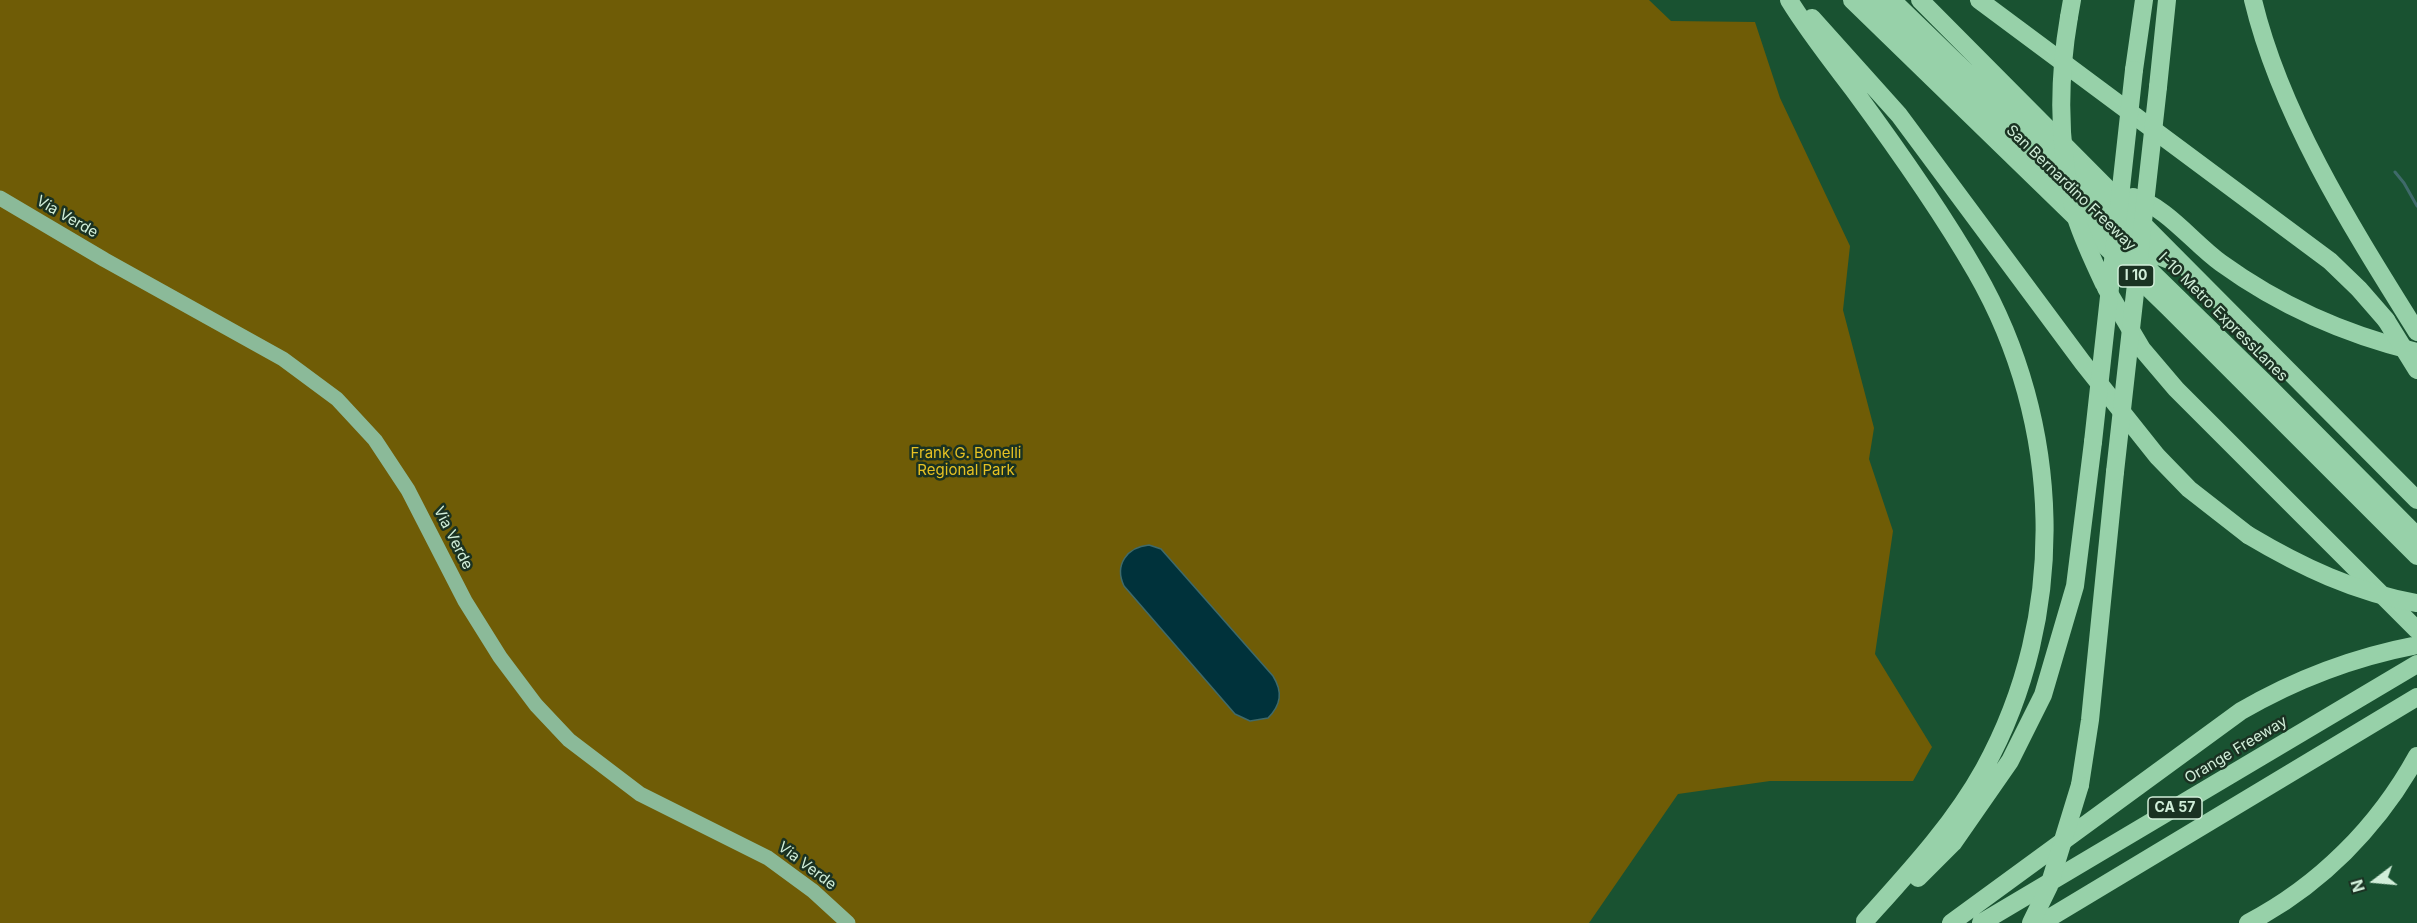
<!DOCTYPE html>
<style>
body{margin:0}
#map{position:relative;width:2417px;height:923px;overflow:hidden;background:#195231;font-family:Inter,sans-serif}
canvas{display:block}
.north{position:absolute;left:2345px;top:851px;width:60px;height:60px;-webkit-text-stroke:4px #1a3222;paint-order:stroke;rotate:254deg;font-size:16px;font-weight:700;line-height:24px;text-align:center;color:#d1eed9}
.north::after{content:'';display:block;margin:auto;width:21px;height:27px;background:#d1eed9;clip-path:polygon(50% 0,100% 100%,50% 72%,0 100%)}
</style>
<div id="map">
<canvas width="2417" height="923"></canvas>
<div class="north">N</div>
</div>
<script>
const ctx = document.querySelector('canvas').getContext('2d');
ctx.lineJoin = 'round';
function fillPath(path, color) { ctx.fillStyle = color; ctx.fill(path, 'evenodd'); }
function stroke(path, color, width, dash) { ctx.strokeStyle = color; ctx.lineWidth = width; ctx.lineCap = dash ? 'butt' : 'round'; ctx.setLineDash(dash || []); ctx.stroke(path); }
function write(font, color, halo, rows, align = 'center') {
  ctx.font = font + ' Inter,sans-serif'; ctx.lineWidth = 5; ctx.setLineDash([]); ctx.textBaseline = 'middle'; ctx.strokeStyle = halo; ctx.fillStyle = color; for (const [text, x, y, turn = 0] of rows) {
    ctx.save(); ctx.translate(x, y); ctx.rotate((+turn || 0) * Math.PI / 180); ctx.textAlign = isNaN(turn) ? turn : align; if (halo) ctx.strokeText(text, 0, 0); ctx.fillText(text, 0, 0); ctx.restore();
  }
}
fillPath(new Path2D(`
 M0 0H1649L1671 21 1755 22 1780 98 1850 246 1843 310 1874 428 1869 459 1893 531 1875 654 1932 747 1913 781H1770L1678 794 1589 923H0Z`), '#6f5c06');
const water = new Path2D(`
 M1149 545 1161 549 1273 676C1283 692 1281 705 1268 718L1250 721 1235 714 1124 586C1114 565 1127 547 1149 545Z`);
fillPath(water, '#00323b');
stroke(water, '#3f6a6a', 1.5);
stroke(new Path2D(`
 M2395 172 2404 183 2417 206`), '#3f6a6a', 3);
stroke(new Path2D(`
 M0 198 105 260 283 359 337 399 375 440 408 490 465 601 500 657 536 705 569 740 640 794 768 858 813 891 848 923`), '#8bba99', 15);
stroke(new Path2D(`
 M1789 0C1808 31 1831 60 1853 89 1895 146 1941 211 1976 272 2063 423 2069 615 1984 769 1953 825 1908 873 1865 921
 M1852 0 2168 307 2417 556
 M1873 0 2267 385 2417 536
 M1892 0 2154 254 2177 263
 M1920 0 2417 500
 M1979 0 2330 261 2359 289 2386 320
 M2253 0C2281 117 2354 231 2417 332
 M2069 17 2072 0
 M1812 18 1899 115 2083 363 2157 456 2189 489 2248 535
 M2134 70 2144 0
 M2158 87 2167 0
 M2133 197C2167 207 2192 242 2221 263 2279 305 2347 335 2417 352
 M2106 288 2142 349 2176 389 2417 630
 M2080 785 2090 720 2115 472
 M1918 878 1953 843 2010 761 2043 695 2075 586 2093 442
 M1951 923 2241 711C2296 679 2354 657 2417 645
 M1981 923 2417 664
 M2041 923 2417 697
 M2248 923C2319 886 2378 827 2417 756`), '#97d1a9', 18);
stroke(new Path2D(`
 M2069 17C2058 81 2058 147 2074 211 2081 236 2093 260 2104 284
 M2386 320 2417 370
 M2093 442 2134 70
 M2115 472 2158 87
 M2248 535C2300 566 2356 593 2417 603
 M2031 923 2049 886 2080 785`), '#97d1a9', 18);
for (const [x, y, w] of [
 [2136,276,36],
 [2175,808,54]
]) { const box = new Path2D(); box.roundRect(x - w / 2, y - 11, w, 22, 4.5); ctx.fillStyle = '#1a3222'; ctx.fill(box); stroke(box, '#d1eed9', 1.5); }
write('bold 14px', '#d1eed9', null, [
 ["I 10",2136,276],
 ["CA 57",2175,808]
]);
write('15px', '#d1eed9', '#1a3222', [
 ["San Bernardino Freeway",2071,188,44],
 ["Via Verde",67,217,30],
 ["I-10 Metro ExpressLanes",2223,317,45],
 ["Via Verde",453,538,63],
 ["Orange Freeway",2236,750,-31],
 ["Via Verde",807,866,37]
]);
write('15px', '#e6c123', '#1a3222', [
 ["Frank G. Bonelli",966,453],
 ["Regional Park",966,470]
]);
</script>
